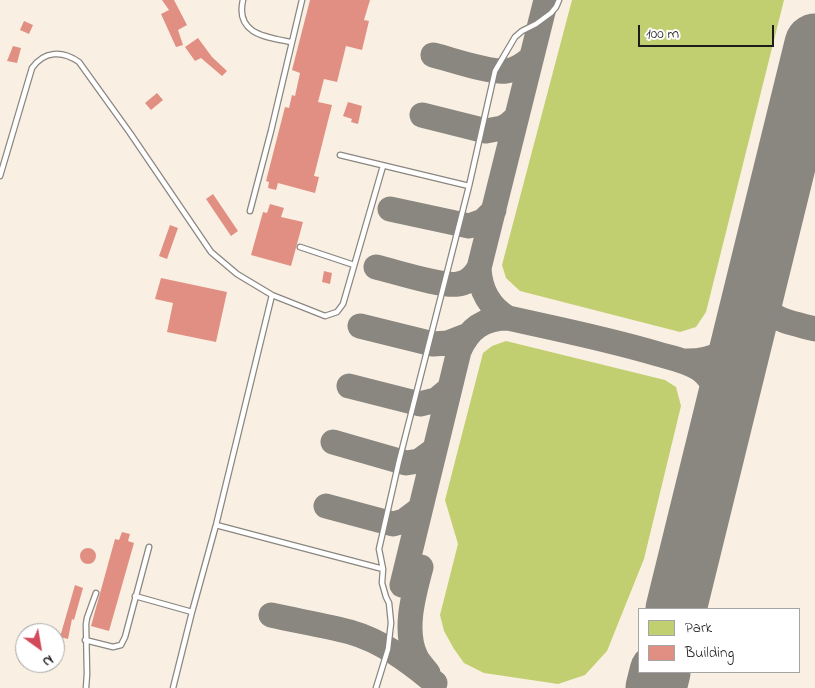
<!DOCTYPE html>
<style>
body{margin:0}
#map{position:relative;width:815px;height:688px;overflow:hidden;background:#f9f0e3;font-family:"Indie Flower",sans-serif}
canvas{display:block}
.legend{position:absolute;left:638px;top:608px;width:162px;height:65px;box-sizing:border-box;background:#fff;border:1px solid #a4a4a4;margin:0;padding:6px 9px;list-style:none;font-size:15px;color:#1c1c1c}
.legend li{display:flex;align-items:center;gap:10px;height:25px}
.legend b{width:25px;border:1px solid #a4a4a4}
.north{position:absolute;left:15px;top:623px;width:50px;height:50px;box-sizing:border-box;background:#fff;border:1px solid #a4a4a4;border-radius:50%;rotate:148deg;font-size:14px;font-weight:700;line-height:20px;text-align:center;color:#1c1c1c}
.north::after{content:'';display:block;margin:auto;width:18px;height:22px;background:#d1495b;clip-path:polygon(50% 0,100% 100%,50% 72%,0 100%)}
.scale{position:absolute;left:638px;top:25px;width:136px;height:22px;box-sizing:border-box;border:2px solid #1c1c1c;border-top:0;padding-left:6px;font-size:15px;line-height:18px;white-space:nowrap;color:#1c1c1c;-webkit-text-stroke:4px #fff;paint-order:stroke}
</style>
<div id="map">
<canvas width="815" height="688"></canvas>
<ul class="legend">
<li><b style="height:14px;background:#c1cf70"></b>Park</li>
<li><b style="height:14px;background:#e18f82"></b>Building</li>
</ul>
<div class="north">N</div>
<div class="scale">100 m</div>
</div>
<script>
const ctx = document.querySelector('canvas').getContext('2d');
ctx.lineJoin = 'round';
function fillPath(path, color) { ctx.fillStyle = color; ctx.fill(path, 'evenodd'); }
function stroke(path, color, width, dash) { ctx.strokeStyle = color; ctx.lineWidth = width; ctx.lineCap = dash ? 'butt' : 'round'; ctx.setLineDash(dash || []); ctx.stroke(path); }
fillPath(new Path2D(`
 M572 0H784L706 312 696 327 680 332 520 291 506 278 502 265Z
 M506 341 665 380 676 387 681 406 644 559 607 651 585 675 558 684 484 673 464 663 454 649 444 631 440 615 458 544 445 500 483 353 492 346Z`), '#c1cf70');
stroke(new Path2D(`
 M546 0 479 268C480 289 489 307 508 318 558 329 608 339 658 354 672 358 689 361 701 370 714 381 721 396 724 413
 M433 55C450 59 490 73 506 71 516 70 523 65 530 59
 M422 115 486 131 502 128 508 125 516 118
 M390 209 469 226 483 221 494 210
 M376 267C394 271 442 287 458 284 468 283 474 276 479 268
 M756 276C762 320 777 319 815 329
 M360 326 433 344 448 343 466 336
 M684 361C715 362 730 352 746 325
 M349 386 420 404 436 400 448 390
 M333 442 406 463 419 461 434 450
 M326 506 393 524 404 521 420 509
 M421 567C414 594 403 630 416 657 419 663 424 668 428 673
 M402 585 459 351C469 328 484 318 508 318
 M271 615C297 621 324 625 350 632 382 641 410 662 435 683
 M650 688 658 672`), '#8a8680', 25);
stroke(new Path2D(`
 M676 609 815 44
 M656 688 660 672`), '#8a8680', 61);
fillPath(new Path2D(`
 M162 0H174L187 25 178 30 183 45 176 47 161 14 169 10Z
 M310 0H370L364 20 369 21 362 50 346 46 337 82 324 79 318 102 332 105 314 176 319 177 315 193 278 183 276 190 268 188 269 182 266 181 285 107 289 108 292 95 295 96 300 73 292 70Z
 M24 21 33 25 29 34 20 30Z
 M198 38 212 57 227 71 222 76 201 58 195 61 185 47Z
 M13 46 21 48 17 63 7 61Z
 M157 93 163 100 151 110 145 103Z
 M348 102 362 106 358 124 351 122 352 119 343 116Z
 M213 194 238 231 231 236 206 199Z
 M270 204 284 208 281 217 303 222 291 266 251 255 263 212 267 213Z
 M170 225 178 228 167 259 159 256Z
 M324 271 332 273 330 284 322 282Z
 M161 278 227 292 216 342 167 332 173 303 155 299Z
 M122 532 130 534 128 541 134 543 109 631 91 626 115 539 119 540Z
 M80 556a8 8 0 1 1 16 0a8 8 0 1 1-16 0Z
 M75 585 83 588 74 620 72 619 68 639 60 637Z`), '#e18f82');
const lane = new Path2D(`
 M243 0C235 34 266 37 291 42
 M340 155 469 186
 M0 176 32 68C44 51 62 50 79 62L130 133 211 252 237 274 272 295 325 316 337 312 343 304 383 166
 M250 211 271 131 302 0
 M300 247 354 265
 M216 525 383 569
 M135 596 192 612
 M85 640 113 647 121 645 125 637 149 547
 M86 688 87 674 86 624 87 618 96 593
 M173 688 192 612 216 525 272 295
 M376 688 388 649 391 623 389 603 386 597 382 583 383 569 379 549 399 461 469 186 495 71 515 37 522 31 536 24 551 13 556 7 559 0`);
stroke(lane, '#8a8680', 7);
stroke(lane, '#fff', 4.5);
</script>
